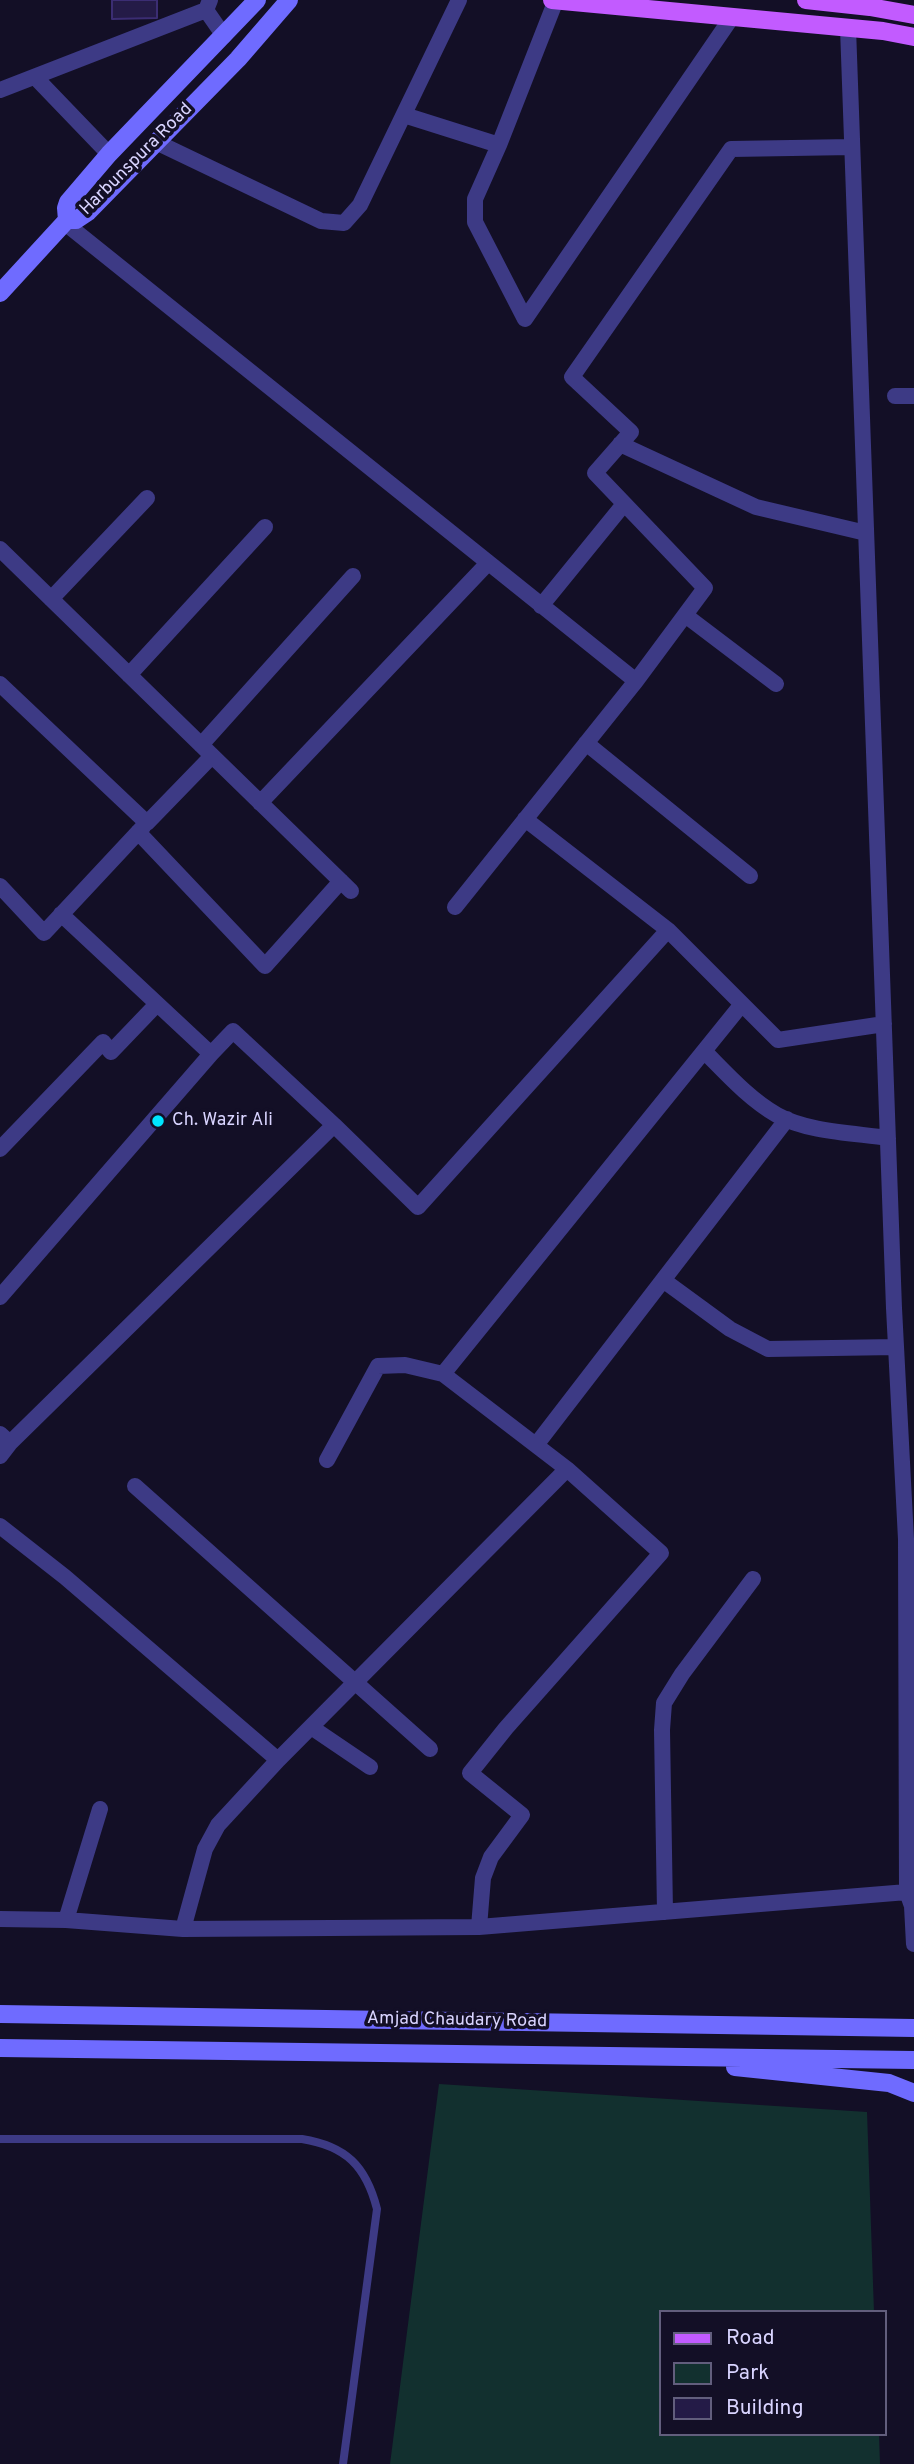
<!DOCTYPE html>
<style>
body{margin:0}
#map{position:relative;width:914px;height:2464px;overflow:hidden;background:#130f26;font-family:Overpass,sans-serif}
canvas{display:block}
.legend{position:absolute;left:659px;top:2310px;width:228px;height:126px;box-sizing:border-box;background:#130f26;border:2px solid #625e7d;margin:0;padding:9px 12px;list-style:none;font-size:21px;color:#d9d4ff}
.legend li{display:flex;align-items:center;gap:14px;height:35px}
.legend b{width:35px;border:2px solid #625e7d}
</style>
<div id="map">
<canvas width="914" height="2464"></canvas>
<ul class="legend">
<li><b style="height:9px;background:#c25bff"></b>Road</li>
<li><b style="height:19px;background:#12302f"></b>Park</li>
<li><b style="height:19px;background:#241b47"></b>Building</li>
</ul>
</div>
<script>
const ctx = document.querySelector('canvas').getContext('2d');
ctx.lineJoin = 'round';
function fillPath(path, color) { ctx.fillStyle = color; ctx.fill(path, 'evenodd'); }
function stroke(path, color, width, dash) { ctx.strokeStyle = color; ctx.lineWidth = width; ctx.lineCap = dash ? 'butt' : 'round'; ctx.setLineDash(dash || []); ctx.stroke(path); }
function write(font, color, halo, rows, align = 'center') {
  ctx.font = font + ' Overpass,sans-serif'; ctx.lineWidth = 7; ctx.setLineDash([]); ctx.textBaseline = 'middle'; ctx.strokeStyle = halo; ctx.fillStyle = color; for (const [text, x, y, turn = 0] of rows) {
    ctx.save(); ctx.translate(x, y); ctx.rotate((+turn || 0) * Math.PI / 180); ctx.textAlign = isNaN(turn) ? turn : align; if (halo) ctx.strokeText(text, 0, 0); ctx.fillText(text, 0, 0); ctx.restore();
  }
}
fillPath(new Path2D(`
 M439 2084 867 2112 874 2312H660V2434H879L880 2464H390Z`), '#12302f');
const building = new Path2D(`
 M112 0H157V18L112 19Z`);
fillPath(building, '#241b47');
stroke(building, '#3b2d73', 2);
stroke(new Path2D(`
 M0 2139H302C346 2146 366 2166 377 2209L343 2464`), '#3d3a85', 8);
stroke(new Path2D(`
 M206 10 224 36
 M848 28 894 1308 906 1539 907 1892 912 1906 914 1944
 M35 77 109 154
 M0 90 206 10 210 0
 M404 115 499 145 556 0
 M156 142 321 221 344 223 360 205 459 0
 M499 145 475 199V222L525 319 732 17
 M65 223 636 681 705 588 595 473 631 432 572 377 731 149 852 147
 M895 396H914
 M620 444 756 507 866 533
 M0 549 351 891
 M51 599 147 498
 M541 606 624 504
 M685 615 776 684
 M129 675 265 527
 M0 684 147 823 212 756
 M586 743 750 876
 M201 745 353 576
 M260 803 488 563
 M525 819 668 930 778 1040 884 1024
 M138 832 265 966 341 881
 M0 886 44 933 143 827
 M455 907 636 681
 M704 1051C726 1073 749 1099 777 1115 807 1132 854 1133 888 1138
 M334 1125 418 1207 668 930
 M0 1149 103 1042 111 1052 157 1004
 M663 1280 730 1329 768 1349 896 1347
 M0 1297 211 1054 61 914
 M0 1434 10 1443 0 1456
 M10 1443 334 1125 233 1031 211 1054
 M536 1445 787 1119
 M327 1460 378 1366 405 1365 443 1374
 M567 1469 443 1374 742 1004
 M135 1486 430 1749
 M0 1526 65 1577 278 1760 218 1825 205 1849 183 1929
 M311 1727 370 1767
 M278 1760 567 1469 661 1553 506 1728 470 1773 522 1815 491 1857 483 1878 479 1927
 M665 1912 662 1730 664 1703 682 1674 753 1579
 M0 1919 66 1920 183 1929 479 1927 907 1892
 M66 1920 100 1809`), '#3d3a85', 16);
stroke(new Path2D(`
 M67 220H76L88 212 238 59 289 0
 M67 220 66 208 68 202 109 154 257 0
 M0 293 67 220
 M0 2014 914 2028
 M0 2048 914 2060
 M735 2067 889 2083 914 2093`), '#6f6bff', 18);
stroke(new Path2D(`
 M552 0 883 31 914 37
 M806 0 870 7 914 15`), '#c25bff', 18);
for (const [x, y, r, color] of [
 [158,1121,7,"#00e5ff"]
]) { const dot = new Path2D(); dot.arc(x, y, r, 0, 2 * Math.PI); ctx.fillStyle = color; ctx.fill(dot); stroke(dot, '#130f26', 2.5); }
write('18px', '#d9d4ff', '#130f26', [
 ["Harbunspura Road",137,160,-45],
 ["Amjad Chaudary Road",457,2021,1]
]);
write('18px', '#d9d4ff', '#130f26', [
 ["Ch. Wazir Ali",172,1121]
], 'left');
</script>
